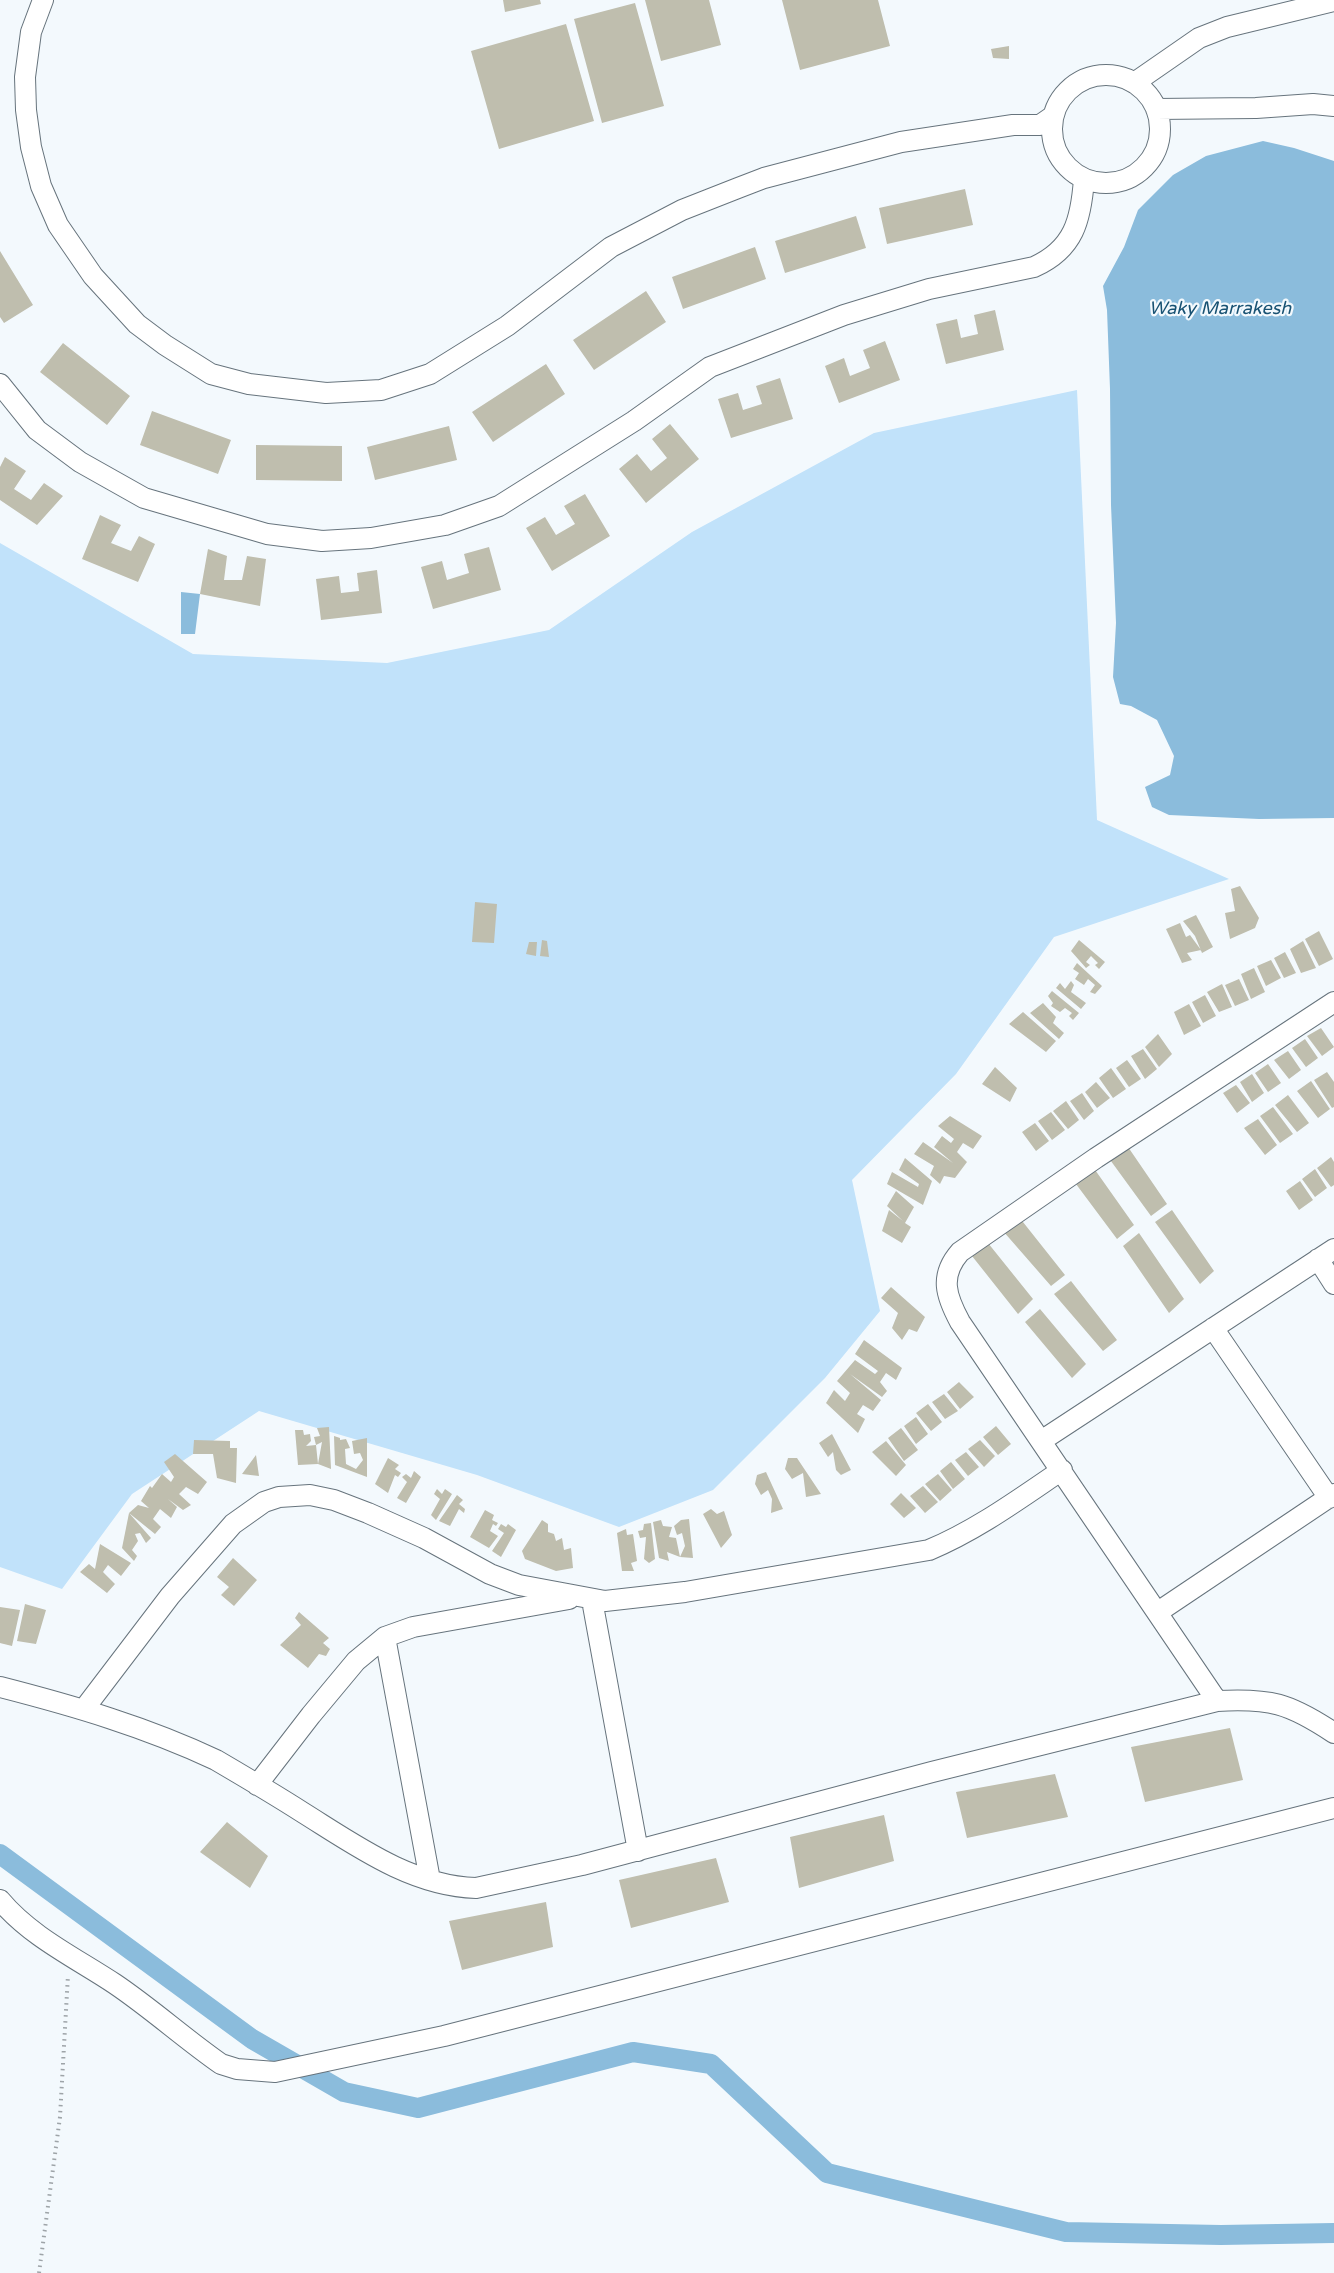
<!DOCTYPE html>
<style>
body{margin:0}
canvas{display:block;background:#f3f9fd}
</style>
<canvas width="1334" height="2273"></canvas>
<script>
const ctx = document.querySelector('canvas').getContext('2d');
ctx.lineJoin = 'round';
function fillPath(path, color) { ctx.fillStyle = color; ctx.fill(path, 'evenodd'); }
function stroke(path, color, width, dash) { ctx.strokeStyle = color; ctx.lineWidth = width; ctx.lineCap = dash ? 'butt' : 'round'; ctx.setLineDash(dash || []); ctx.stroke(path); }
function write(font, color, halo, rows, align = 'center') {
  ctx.font = font + ' "Varela Round",sans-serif'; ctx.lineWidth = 4.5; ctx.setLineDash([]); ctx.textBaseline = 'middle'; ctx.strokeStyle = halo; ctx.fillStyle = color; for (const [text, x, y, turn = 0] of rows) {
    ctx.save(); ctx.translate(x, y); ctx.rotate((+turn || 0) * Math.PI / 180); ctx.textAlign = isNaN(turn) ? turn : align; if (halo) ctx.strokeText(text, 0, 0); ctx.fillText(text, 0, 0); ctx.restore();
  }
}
fillPath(new Path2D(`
 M1077 390 1097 820 1229 879 1054 937 956 1074 852 1180 880 1311 825 1378 713 1490 619 1527 477 1475 259 1411 132 1494 62 1589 0 1567V543L193 654 387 663 549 630 692 532 874 433Z`), '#c1e2fa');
fillPath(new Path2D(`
 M1263 141 1294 148 1334 161V818L1259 819 1169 815 1152 807 1145 787 1170 775 1174 756 1157 720 1131 706 1120 704 1113 677 1116 623 1111 505 1110 389 1107 310 1103 286 1124 247 1138 210 1173 175 1206 156Z
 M181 592 200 594 195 634H181Z`), '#8bbcdc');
stroke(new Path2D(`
 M0 1854 252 2039 344 2092 418 2108 633 2052 711 2064 827 2173 1066 2232 1221 2235 1334 2233`), '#8bbcdc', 20);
fillPath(new Path2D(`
 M503 0H540L541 4 505 12Z
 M645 0H709L721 45 661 61Z
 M782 0H878L890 46 800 70Z
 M635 3 664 106 602 123 574 19Z
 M566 24 594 121 499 149 471 51Z
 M1009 46V59L993 58 991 49Z
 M965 189 973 225 887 244 879 208Z
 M856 216 866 248 785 273 775 241Z
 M755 247 766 279 683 309 672 277Z
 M0 251 33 305 4 323 0 317Z
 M646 291 666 322 594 370 573 340Z
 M995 310 1004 350 946 364 936 324 957 319 961 338 978 334 974 315Z
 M885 341 900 380 839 403 825 366 844 358 850 376 870 368 863 350Z
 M63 343 130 396 107 425 40 372Z
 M546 364 565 394 493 442 472 412Z
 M780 378 793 419 731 438 718 399 738 393 743 410 762 404 756 386Z
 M152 411 231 440 218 474 140 445Z
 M670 424 699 459 646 503 619 469 637 454 651 471 667 458 652 439Z
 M449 426 457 460 375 480 367 447Z
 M256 445 342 446V481L256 480Z
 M5 457 26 471 14 489 31 500 44 483 63 496 37 525 0 500V467Z
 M585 494 610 536 552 571 526 528 545 517 556 535 575 524 564 506Z
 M100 515 121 525 111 543 131 551 139 536 155 544 138 582 82 559Z
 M489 547 501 590 433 609 421 567 442 561 447 580 469 573 464 554Z
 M208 549 227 556 224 580H242L247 556 266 559 260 606 200 594Z
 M377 570 382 613 321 620 316 579 339 576 341 593 359 591 357 573Z
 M1240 886 1259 918 1255 928 1230 939 1225 913 1235 911 1231 889Z
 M475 902 497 904 494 943 472 942Z
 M1196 915 1213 947 1202 953 1195 936 1183 921Z
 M1180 923 1186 937 1190 935 1201 950 1187 953 1192 960 1182 963 1166 929Z
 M1319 931 1333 959 1319 966 1305 939Z
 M542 940 547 941 549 957 540 956Z
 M1079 940 1105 962 1099 969 1095 965 1098 963 1091 956 1086 962 1090 965 1086 968 1071 951Z
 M1303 941 1316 968 1301 973 1290 949Z
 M529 942H537L536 956 526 954Z
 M1285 952 1296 973 1284 978 1274 958Z
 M1271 960 1281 978 1266 986 1257 966Z
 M1077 963 1102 986 1095 994 1090 992 1095 985 1088 979 1084 985 1075 979 1079 973 1073 969Z
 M1254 968 1265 992 1251 999 1241 974Z
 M1239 979 1249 1000 1235 1006 1225 985Z
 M1071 981 1074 985 1071 992 1086 1003 1081 1009 1056 988 1060 983 1065 989Z
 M1222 984 1232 1007 1219 1012 1207 992Z
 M1052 991 1079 1013 1073 1020 1069 1016 1072 1013 1065 1008 1060 1012 1051 1006 1053 1003 1048 996Z
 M1205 995 1216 1016 1203 1023 1192 1002Z
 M1043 1003 1056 1017 1053 1023 1064 1033 1059 1039 1030 1013Z
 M1189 1004 1201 1026 1184 1035 1174 1012Z
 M1023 1012 1056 1041 1046 1052 1009 1024Z
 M1321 1028 1334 1047 1322 1056 1307 1036Z
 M1158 1034 1172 1054 1159 1067 1145 1047Z
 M1305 1039 1318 1058 1306 1067 1292 1048Z
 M1143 1049 1157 1069 1145 1079 1131 1056Z
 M1288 1051 1301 1070 1289 1079 1274 1060Z
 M1127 1060 1141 1079 1129 1087 1116 1068Z
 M1268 1064 1281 1083 1268 1092 1255 1073Z
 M995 1067 1017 1088 1010 1102 982 1084Z
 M1111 1068 1126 1089 1113 1098 1099 1078Z
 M1327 1072 1334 1082V1107L1332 1108 1314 1080Z
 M1252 1074 1264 1093 1252 1102 1240 1082Z
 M1311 1081 1330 1109 1318 1118 1297 1091Z
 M1096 1082 1110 1098 1097 1108 1085 1092Z
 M1236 1085 1250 1103 1237 1113 1223 1093Z
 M1082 1093 1094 1111 1084 1120 1070 1101Z
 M1288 1095 1309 1123 1297 1132 1275 1105Z
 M1066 1101 1079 1120 1068 1129 1053 1111Z
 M1273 1107 1293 1134 1280 1143 1260 1116Z
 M1051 1112 1065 1130 1052 1140 1038 1121Z
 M950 1116 982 1136 973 1149 963 1143 957 1152 967 1162 955 1178 944 1176 940 1184 930 1175 934 1166 914 1154 923 1142 953 1163 934 1147 942 1136 951 1143 954 1139 938 1126Z
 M1258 1119 1277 1145 1265 1155 1244 1128Z
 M1035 1123 1049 1141 1036 1151 1022 1132Z
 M1126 1144 1167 1204 1151 1216 1108 1157Z
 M1331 1157 1334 1162V1185L1331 1187 1317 1168Z
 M905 1158 932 1181 923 1205 887 1184 892 1172 918 1187 919 1184 899 1170Z
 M1093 1167 1134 1225 1117 1239 1073 1180Z
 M1315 1169 1327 1188 1315 1197 1302 1179Z
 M1300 1181 1313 1200 1299 1210 1286 1191Z
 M896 1191 914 1207 905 1223 911 1227 902 1243 882 1231 889 1210 903 1221 887 1206Z
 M1172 1210 1214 1271 1200 1284 1155 1222Z
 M1019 1217 1065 1275 1051 1286 1003 1231Z
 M1139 1233 1184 1299 1169 1313 1123 1246Z
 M988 1243 1033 1299 1018 1314 972 1256Z
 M1071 1281 1117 1340 1103 1351 1054 1294Z
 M891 1287 925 1317 917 1332 909 1329 902 1340 892 1328 898 1313 881 1298Z
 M1040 1309 1086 1364 1072 1378 1025 1322Z
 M864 1340 902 1368 896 1380 886 1373 880 1382 887 1391 882 1397 850 1374 881 1400 873 1411 863 1405 857 1414 865 1419 858 1433 826 1403 834 1390 845 1401 850 1393 837 1381 855 1360 875 1374 878 1371 855 1354Z
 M959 1382 974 1397 960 1409 947 1392Z
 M944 1394 958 1411 945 1419 932 1402Z
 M928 1404 942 1422 931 1431 916 1413Z
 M916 1417 928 1434 916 1444 904 1426Z
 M996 1426 1011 1444 998 1455 983 1437Z
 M329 1427 331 1469 318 1464 322 1442 316 1445 314 1437 320 1436 317 1428Z
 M901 1428 918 1450 904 1461 888 1438Z
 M295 1430H303L304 1435 310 1434 311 1441 306 1446 316 1445 318 1464 298 1465Z
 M832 1434 851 1470 841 1475 836 1470 833 1452 828 1457 819 1443Z
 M334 1436 340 1438V1440L346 1439 350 1448 345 1449 346 1464 356 1469 363 1460 360 1453 354 1454 352 1441 367 1438V1477L335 1465Z
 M194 1440 230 1441V1448H237L236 1483 217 1478 213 1454H193Z
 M980 1440 995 1456 984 1467 968 1449Z
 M886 1441 906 1465 896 1476 872 1452Z
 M966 1452 979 1467 968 1476 955 1460Z
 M175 1454 207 1482 198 1494 186 1487 179 1494 191 1505 183 1510 168 1499 177 1507 171 1518 160 1509 153 1519 161 1527 155 1534 129 1513 138 1505 149 1508 141 1501 150 1486 152 1488 162 1474 171 1482 174 1477 164 1462Z
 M256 1455 259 1476 242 1474Z
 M388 1458 399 1465 395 1469 401 1473 398 1477 395 1475 388 1493 375 1484Z
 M788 1458H797L821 1494 806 1497 803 1473 792 1479 785 1469Z
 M951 1462 965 1479 953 1489 940 1471Z
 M414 1471 421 1477 406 1503 397 1498 407 1482 402 1477 406 1474 411 1478Z
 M766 1472 783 1509 771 1513 772 1499 768 1490 761 1495 755 1484 757 1475Z
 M938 1474 952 1490 940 1501 925 1484Z
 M923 1486 938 1502 925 1513 910 1496Z
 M437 1489 442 1494 445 1489 452 1494 436 1520 431 1515 440 1499 434 1494Z
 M901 1493 916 1508 904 1518 890 1504Z
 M457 1495 463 1500 459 1504 465 1509 464 1513 459 1509 450 1526 439 1521Z
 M711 1509 717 1514 724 1511 732 1535 721 1548 703 1514Z
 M485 1510 494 1515 492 1520 498 1523 496 1526 493 1524 490 1531 498 1536 489 1548 470 1537Z
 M129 1513 151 1538 146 1543 140 1533 135 1534 138 1541 132 1550 137 1556 134 1561 122 1548Z
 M689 1519 693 1558 680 1557 685 1546 682 1533 677 1535 674 1526 681 1520Z
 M542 1520 548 1524V1532L554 1534 556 1541 562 1538 564 1550 571 1548 573 1568 556 1571 525 1559 522 1551Z
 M661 1520 663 1526 672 1527 669 1537 676 1538 680 1557 667 1552 669 1561 659 1558 653 1522Z
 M651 1523 655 1559 649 1563 644 1559 646 1537 640 1538 638 1531 643 1530 644 1524Z
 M501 1524 506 1527 508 1524 516 1530 501 1557 492 1551 504 1533 498 1529Z
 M626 1529 627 1535 633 1534 637 1561 631 1563 634 1571H622L617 1533Z
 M100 1544 131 1563 121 1576 108 1565 103 1572 115 1584 107 1593 80 1572 89 1564 95 1569Z
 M233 1558 257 1580 234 1606 221 1595 229 1587 217 1577Z
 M25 1604 46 1610 36 1644 17 1641Z
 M0 1607 20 1610 12 1646 0 1643Z
 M299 1612 329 1638 323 1643 330 1649 326 1656 319 1654 308 1668 280 1645 301 1625 295 1618Z
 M1230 1728 1243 1780 1145 1802 1131 1747Z
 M1055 1774 1068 1817 967 1838 956 1792Z
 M884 1815 894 1861 799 1888 790 1837Z
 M227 1822 268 1856 250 1888 200 1852Z
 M716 1858 729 1902 631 1928 619 1880Z
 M546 1902 553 1947 462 1970 449 1921Z`), '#bfbeae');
const minor = new Path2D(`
 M43 0 31 32 25 77 26 110 31 147 41 186 58 225 93 276 137 324 165 345 211 374 249 384 326 393 381 390 430 374 507 326 611 247 682 210 738 188 764 178 901 142 1013 125H1040L1053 116
 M1052 129a54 54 0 1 1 108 0a54 54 0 1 1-108 0Z
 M1134 83 1199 38 1227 27 1334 1
 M1156 109 1256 108 1313 104 1334 106
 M0 384 37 430 80 462 144 498 267 534 322 541 371 538 445 525 499 506 634 421 710 367 844 315 929 289 1034 267C1074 249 1081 220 1084 179
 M1318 1259 1334 1284
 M1213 1328 1329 1498
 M1041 1441 1334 1249
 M592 1600 638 1851
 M1158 1612 1334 1494
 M385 1637 430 1880
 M0 1687C74 1706 146 1727 216 1760 245 1777 274 1794 302 1812 355 1845 411 1886 476 1888L582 1865 932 1772 1217 1701C1270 1698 1289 1703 1334 1733
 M1217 1701 960 1322C946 1296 939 1276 960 1252L1096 1158 1334 1002
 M84 1709 170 1596 233 1524 264 1502 279 1497 310 1495 334 1500 368 1513 424 1538 490 1574 519 1585 605 1601 685 1592 929 1550C977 1530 1019 1499 1062 1470
 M257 1785 311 1715 356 1661 385 1637 413 1627 569 1599
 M0 1900C31 1937 76 1958 115 1984 152 2009 185 2039 221 2064L237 2069 275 2072 444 2036 1334 1808`);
stroke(minor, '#67747d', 22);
stroke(new Path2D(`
 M39 2273 60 2117 68 1975`), '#9ea4a8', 4, [1.5, 4.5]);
stroke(minor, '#fff', 20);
write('italic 18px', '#185273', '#f3f9fd', [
 ["Waky Marrakesh",1220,309]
]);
</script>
